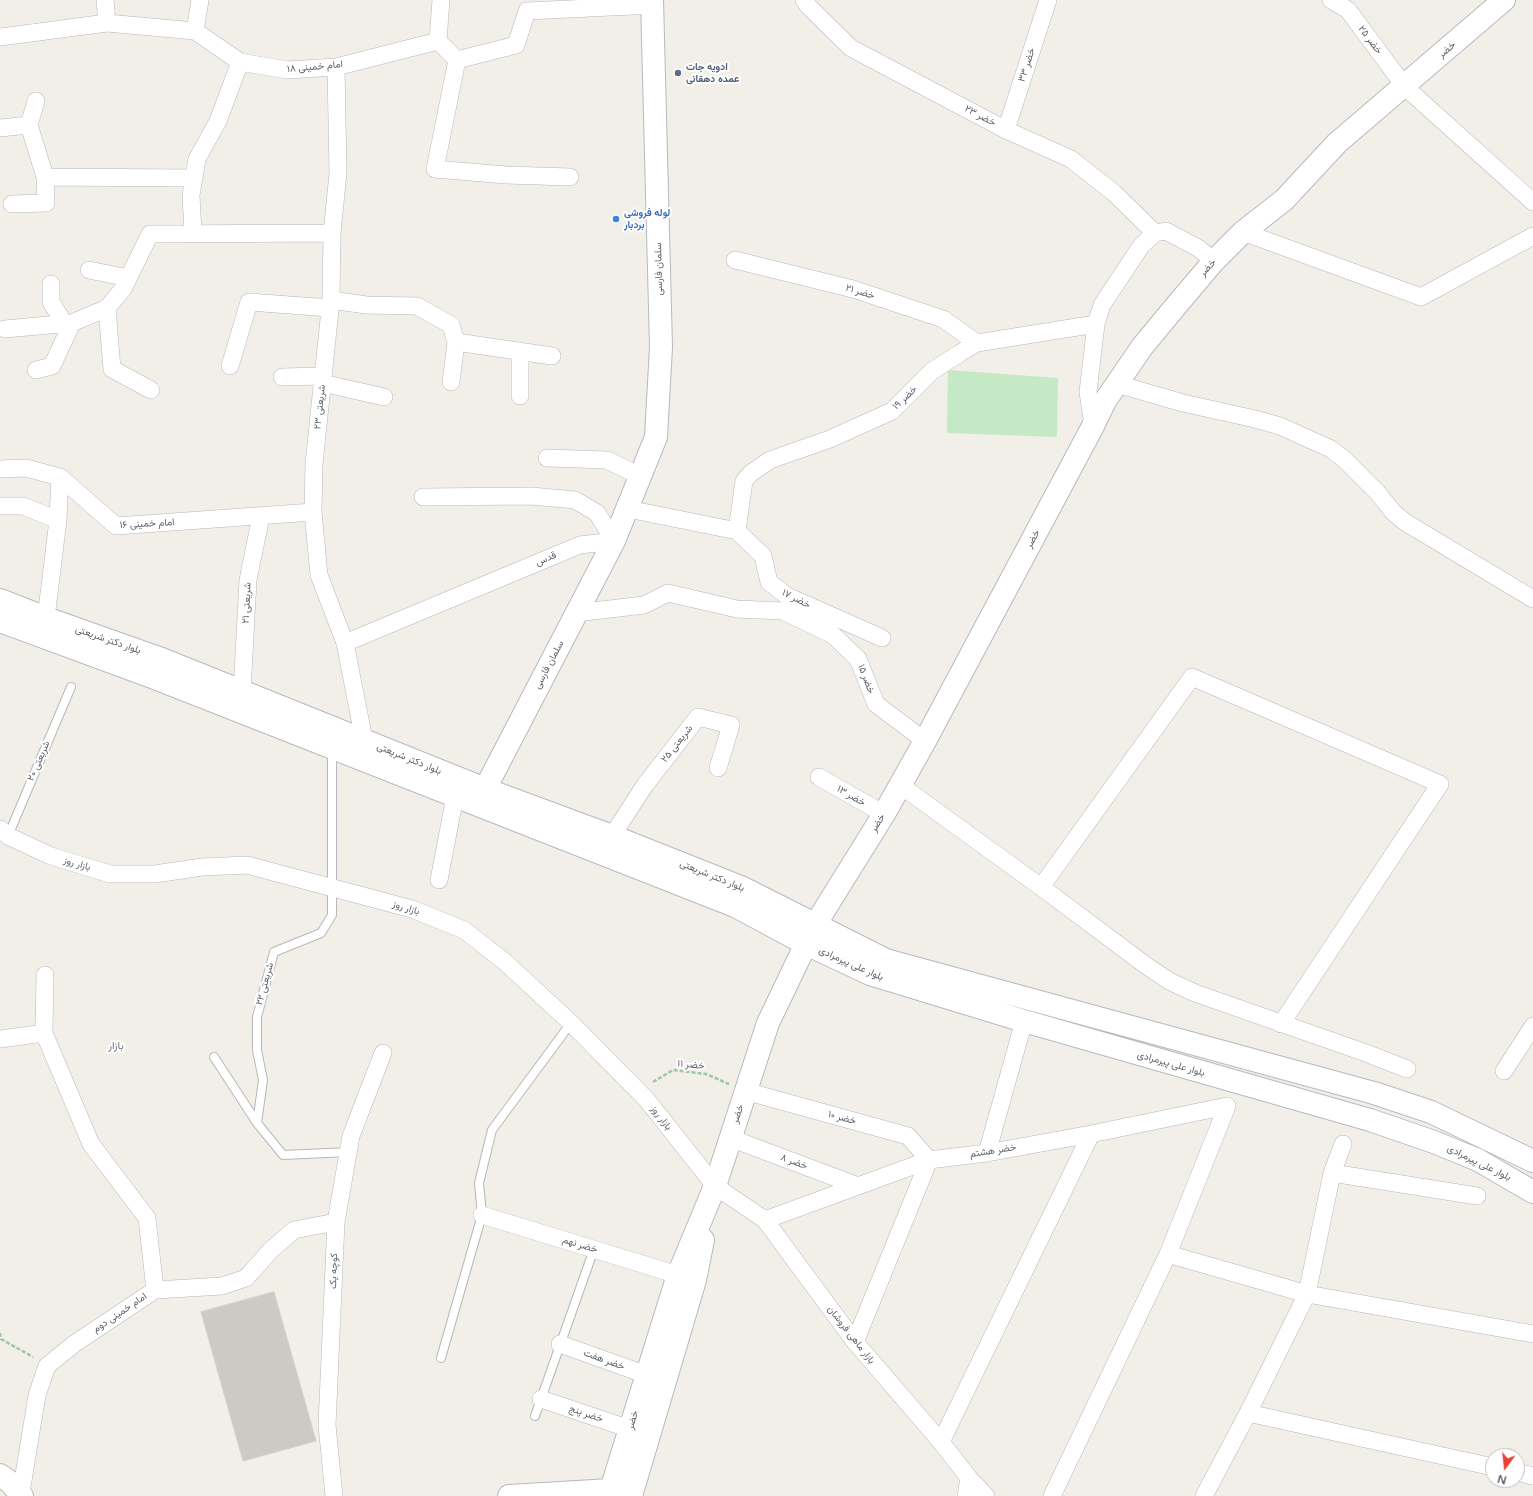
<!DOCTYPE html>
<meta charset="utf-8">
<style>
body{margin:0}
#map{position:relative;width:1533px;height:1496px;overflow:hidden;background:#f1efe8;font-family:"Varela Round",sans-serif}
canvas{display:block}
.north{position:absolute;left:1485px;top:1448px;width:40px;height:40px;box-sizing:border-box;background:#fff;border:1px solid #bfc1c3;border-radius:50%;rotate:195deg;font-size:11px;font-weight:700;line-height:16px;text-align:center;color:#5f6368}
.north::after{content:'';display:block;margin:auto;width:14px;height:18px;background:#ea4335;clip-path:polygon(50% 0,100% 100%,50% 72%,0 100%)}
</style>
<div id="map">
<canvas width="1533" height="1496"></canvas>
<div class="north">N</div>
</div>
<script>
const ctx = document.querySelector('canvas').getContext('2d');
ctx.lineJoin = 'round';
function fillPath(path, color) { ctx.fillStyle = color; ctx.fill(path, 'evenodd'); }
function stroke(path, color, width, dash) { ctx.strokeStyle = color; ctx.lineWidth = width; ctx.lineCap = dash ? 'butt' : 'round'; ctx.setLineDash(dash || []); ctx.stroke(path); }
function write(font, color, halo, rows, align = 'center') {
  ctx.font = font + ' "Varela Round",Vazirmatn,sans-serif'; ctx.lineWidth = 4; ctx.setLineDash([]); ctx.textBaseline = 'middle'; ctx.strokeStyle = halo; ctx.fillStyle = color; for (const [text, x, y, turn = 0] of rows) {
    ctx.save(); ctx.translate(x, y); ctx.rotate((+turn || 0) * Math.PI / 180); ctx.textAlign = isNaN(turn) ? turn : align; if (halo) ctx.strokeText(text, 0, 0); ctx.fillText(text, 0, 0); ctx.restore();
  }
}
fillPath(new Path2D(`
 M948 370 1058 378 1057 437 947 433Z`), '#c5e8c5');
const building = new Path2D(`
 M274 1292 316 1441 243 1461 201 1312Z`);
fillPath(building, '#cccac5');
stroke(building, '#d6d1c6', 1);
const lane = new Path2D(`
 M332 749V915L321 933 274 952 257 1017V1050L263 1080 257 1123 283 1155 349 1152
 M8 836 71 687
 M214 1057 257 1123
 M441 1358 482 1215 479 1183 492 1130 571 1023
 M535 1416 594 1249`);
const street = new Path2D(`
 M105 0 107 23
 M804 0 809 7 851 48 1006 130 1071 159 1114 193 1155 233
 M1331 0 1348 10 1405 87 1533 202
 M195 31 200 0
 M0 37 107 23 195 31 240 62 287 70 336 67 438 41 457 60 516 45 527 11 653 5
 M438 41 441 0
 M457 60 435 169 506 175 570 177
 M336 67 338 173 332 233 331 300 314 464 313 512 319 575 345 643 364 740
 M0 128 29 125
 M1006 130 1048 0
 M45 177 194 178
 M12 204 46 203 45 177 29 125 36 101
 M1243 232 1421 297 1533 236
 M193 233 191 195 197 159 218 121 240 62
 M735 260 853 289 943 319 977 343
 M89 270 128 278
 M51 284V302L64 323
 M331 300 366 305 417 306 451 325 456 342 552 356
 M107 308 112 369 151 390
 M5 329 72 323 107 308 123 289 150 234 332 233
 M520 351V396
 M230 366 249 302 330 308
 M36 370 52 366 72 323
 M282 377 323 376
 M451 382 456 342
 M322 383 384 397
 M1117 384 1183 403 1255 419 1280 426 1331 449 1345 460 1377 492 1393 512 1405 522 1533 599
 M1093 426 1088 392 1096 324 1102 305 1141 246 1155 233 1166 231 1198 248 1214 261
 M547 458 607 460 640 476
 M0 469 26 468 60 477 116 526 313 512
 M0 506H23L58 520
 M628 509 737 531
 M737 531 744 481 751 473 770 460 830 439 892 411 932 371 960 353 977 343 1096 324
 M737 531 763 556 769 582 787 596 882 638
 M576 613 644 605 668 593 737 609 783 611 833 635 858 659 876 704 925 741
 M46 618 58 520 60 477
 M345 643 580 545 614 541 597 513 575 500 531 496 423 497
 M242 691 248 580 261 516
 M819 777 884 814
 M900 785 1041 887 1144 964 1169 981 1195 993 1366 1053 1407 1069
 M0 829 8 836 51 856 110 874H155L202 867 247 865 412 909 464 930 505 962 571 1023 647 1100 715 1186 765 1220 855 1342 941 1442 969 1478 966 1496
 M612 836 645 785 698 717 731 725 718 768
 M439 880 455 796
 M1041 887 1192 677 1440 784 1281 1024
 M45 975 44 1033 91 1144 147 1218 155 1290
 M0 1039 44 1033
 M1504 1071 1533 1026
 M745 1091 908 1136 929 1160 855 1342
 M730 1138 858 1186
 M987 1153 1024 1021
 M1332 1173 1477 1196
 M482 1215 678 1275
 M765 1220 929 1160 987 1153 1091 1134 1227 1106
 M1168 1254 1307 1294 1533 1334
 M560 1344 647 1375
 M541 1399 630 1429
 M1248 1413 1493 1467
 M941 1442 1091 1134
 M1517 1472 1533 1476
 M969 1478 986 1496
 M21 1493 37 1395 47 1366 74 1344 155 1290 222 1286 246 1278 271 1250 294 1230 336 1222
 M334 1496 327 1425 336 1222 351 1136 383 1053
 M1052 1496 1168 1254 1227 1106
 M1204 1496 1248 1413 1307 1294 1332 1173 1343 1144`);
const secondary = new Path2D(`
 M0 600 46 618 159 658 485 789 612 836 743 888 886 960 1374 1093 1431 1112 1533 1161
 M0 621 152 677 735 906 806 944 870 974 1024 1021 1370 1120 1434 1142 1478 1160 1533 1192
 M485 789 614 541 656 437 661 347 652 0
 M0 1475 10 1482 22 1496
 M509 1496 611 1490 623 1494
 M609 1496 678 1275 715 1186 768 1023 815 925 884 814 925 741 1093 426 1105 401 1142 347 1175 307 1214 261 1243 232 1284 200 1337 143 1504 0
 M631 1496 695 1280 703 1240`);
stroke(lane, '#b5b8bc', 10);
stroke(street, '#b5b8bc', 18);
stroke(secondary, '#b6babf', 24);
stroke(new Path2D(`
 M653 1082 673 1070 706 1074 729 1084
 M0 1333 1 1339 33 1357`), '#9cc7a9', 2.5, [4, 2]);
stroke(lane, '#fff', 8);
stroke(street, '#fff', 17);
stroke(secondary, '#fff', 22);
for (const [x, y, r, color] of [
 [678,73,4,"#5c6f8a"],
 [616,219,4,"#3f7fe0"]
]) { const dot = new Path2D(); dot.arc(x, y, r, 0, 2 * Math.PI); ctx.fillStyle = color; ctx.fill(dot); stroke(dot, '#fff', 1.5); }
write('10px', '#5f6368', '#fff', [
 ["خضر ۲۵",1370,40,53],
 ["خضر",1447,50,-41],
 ["خضر ۳۳",1027,65,-72],
 ["امام خمینی ۱۸",315,67,-5],
 ["خضر ۲۳",980,116,28],
 ["خضر",1208,268,-48],
 ["سلمان فارسی",659,269,-91],
 ["خضر ۲۱",860,292,17],
 ["خضر ۱۹",905,398,-44],
 ["شریعتی ۲۳",320,407,-84],
 ["امام خمینی ۱۶",147,524,-3],
 ["خضر",1033,539,-62],
 ["قدس",546,559,-23],
 ["خضر ۱۷",796,599,27],
 ["شریعتی ۲۱",247,603,-87],
 ["بلوار دکتر شریعتی",108,640,19],
 ["سلمان فارسی",549,665,-62],
 ["خضر ۱۵",866,679,69],
 ["شریعتی ۲۵",677,744,-52],
 ["بلوار دکتر شریعتی",409,759,22],
 ["شریعتی ۲۰",39,761,-67],
 ["خضر ۱۳",851,796,30],
 ["خضر",878,823,-59],
 ["بازار روز",77,864,16],
 ["بلوار دکتر شریعتی",712,876,22],
 ["بازار روز",406,908,17],
 ["بلوار علی پیرمرادی",851,964,24],
 ["شریعتی ۲۲",265,984,-75],
 ["بلوار علی پیرمرادی",1171,1064,16],
 ["خضر ۱۱",691,1065,6],
 ["خضر",738,1114,-72],
 ["بازار روز",661,1118,52],
 ["خضر ۱۰",842,1118,15],
 ["خضر هشتم",993,1151,-9],
 ["خضر ۸",794,1162,20],
 ["بلوار علی پیرمرادی",1479,1163,26],
 ["خضر نهم",580,1245,17],
 ["کوچه یک",334,1271,-88],
 ["امام خمینی دوم",120,1313,-34],
 ["بازار ماهی فروشان",851,1335,52],
 ["خضر هفت",604,1360,20],
 ["خضر پنج",586,1414,19],
 ["خضر",633,1420,-73]
]);
write('bold 10px', '#4e5e75', '#fff', [
 ["ادویه جات‌",686,67],
 ["عمده ‌دهقانی",686,79]
], 'left');
write('bold 10px', '#366cbe', '#fff', [
 ["لوله فروشی",624,213],
 ["بردبار",624,225]
], 'left');
write('11px', '#70757a', '#fff', [
 ["بازار",116,1046]
]);
</script>
